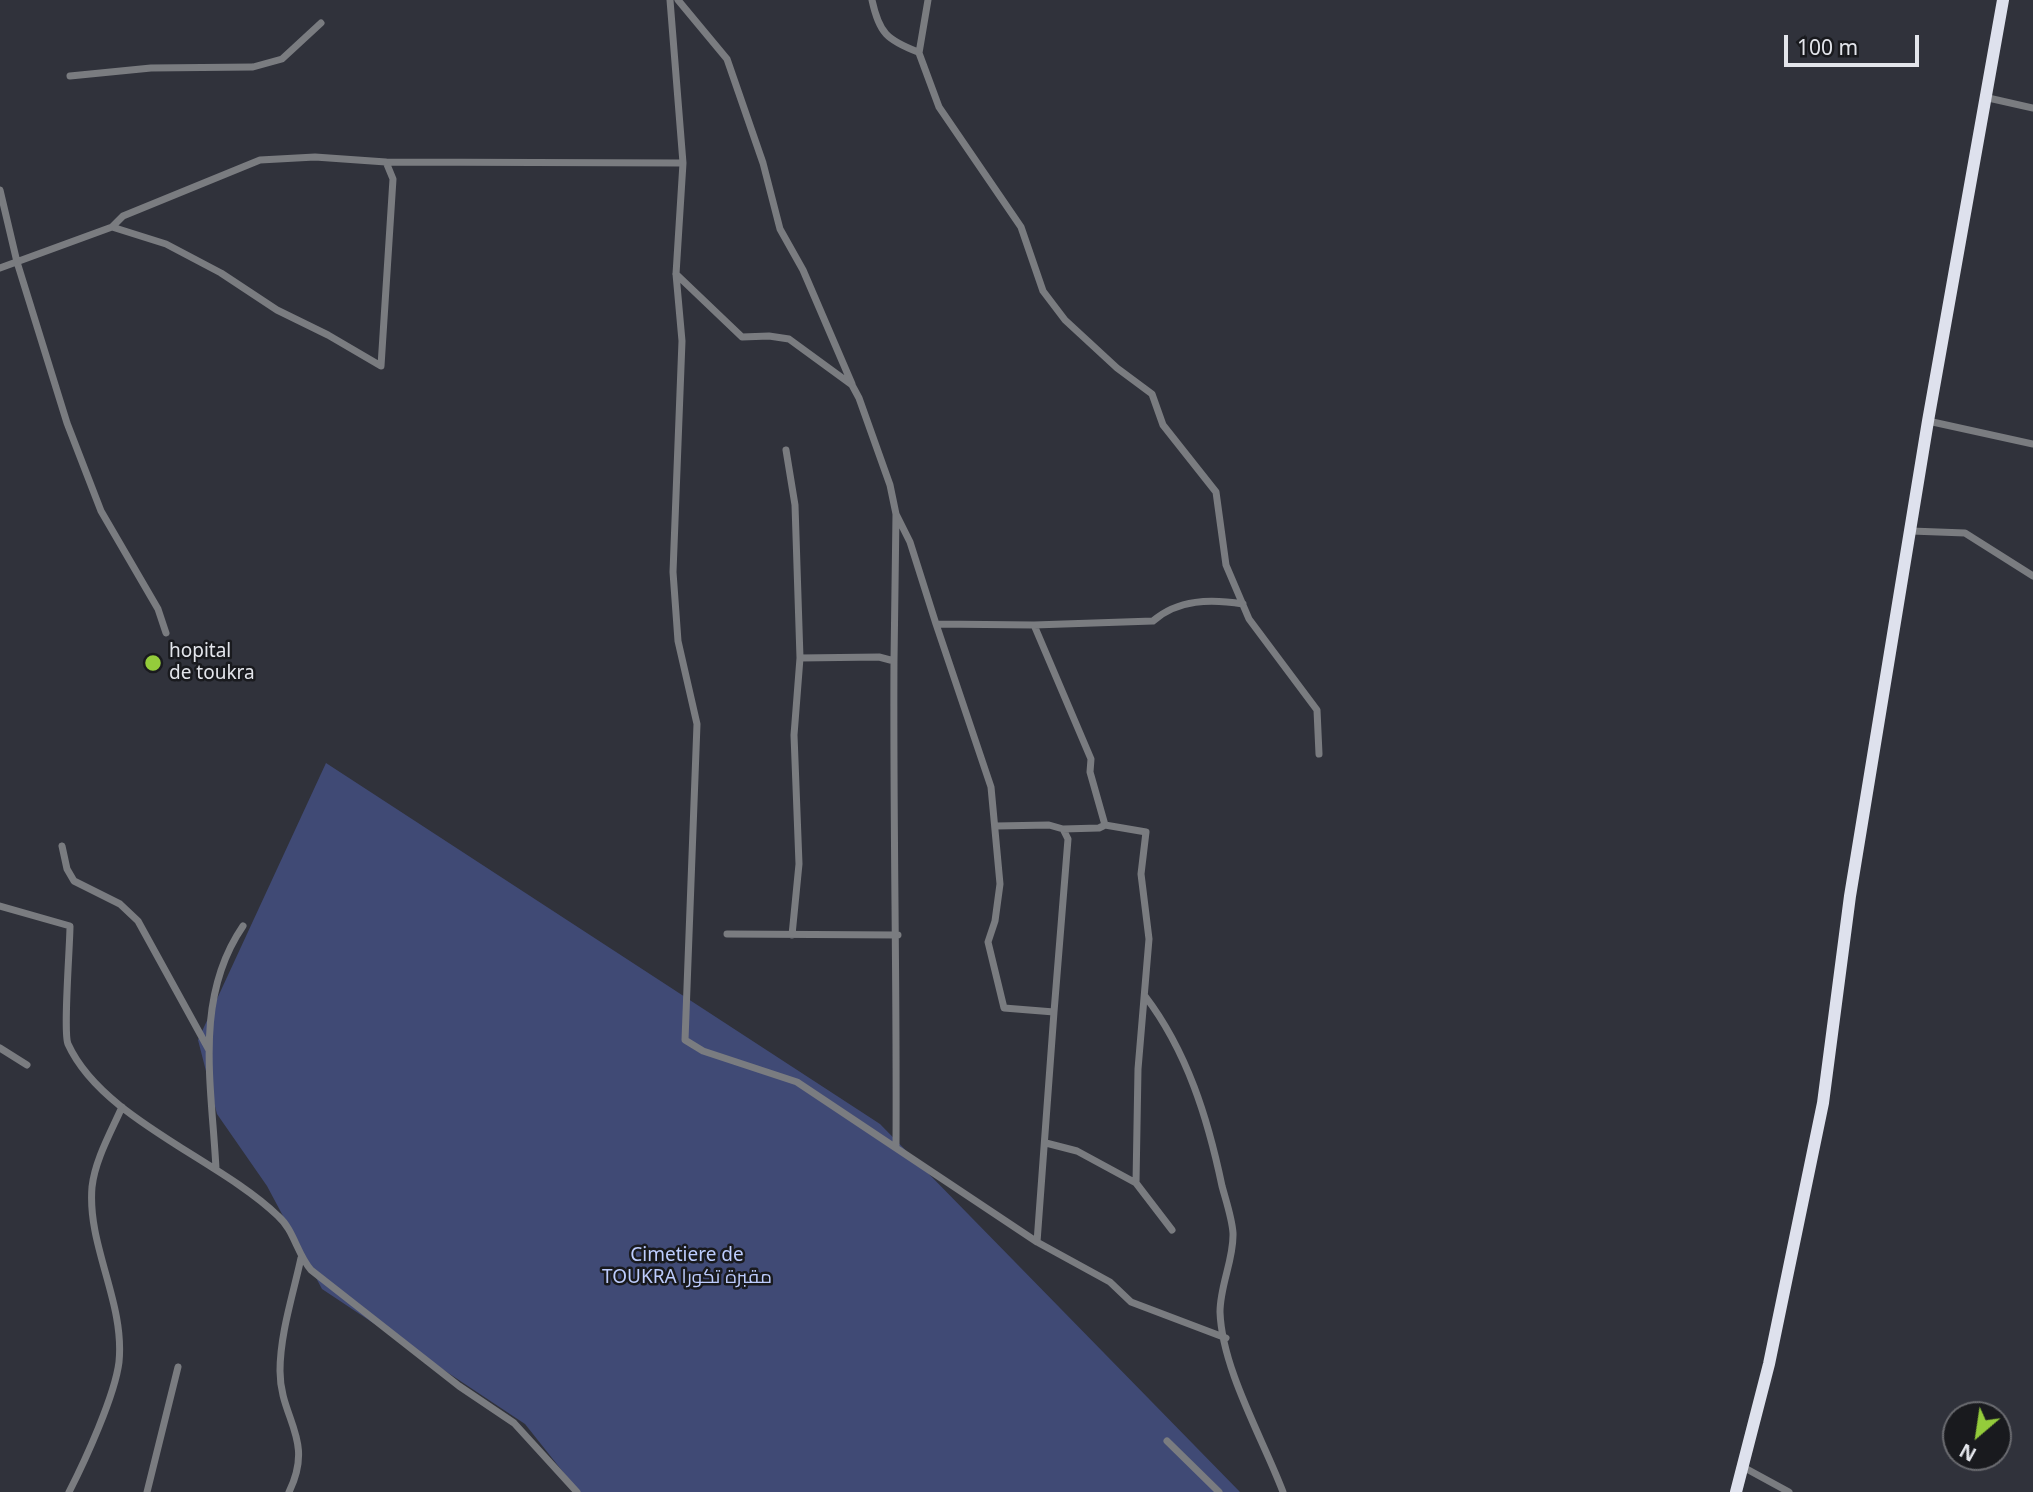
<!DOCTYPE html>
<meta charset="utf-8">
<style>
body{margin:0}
#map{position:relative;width:2033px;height:1492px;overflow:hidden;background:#30323b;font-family:"Noto Sans",sans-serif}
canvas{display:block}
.north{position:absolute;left:1942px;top:1401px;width:70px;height:70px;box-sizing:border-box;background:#191a1e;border:2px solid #6a6b70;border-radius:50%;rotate:209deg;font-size:19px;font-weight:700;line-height:28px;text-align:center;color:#e3e5eb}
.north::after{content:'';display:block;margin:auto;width:24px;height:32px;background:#94cc3b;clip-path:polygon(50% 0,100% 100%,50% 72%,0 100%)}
.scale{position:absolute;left:1784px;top:35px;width:135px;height:32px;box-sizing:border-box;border:4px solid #e3e5eb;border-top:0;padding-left:9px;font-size:21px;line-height:24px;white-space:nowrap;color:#e3e5eb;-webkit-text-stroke:5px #191a1e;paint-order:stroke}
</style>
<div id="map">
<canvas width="2033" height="1492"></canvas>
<div class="north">N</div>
<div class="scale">100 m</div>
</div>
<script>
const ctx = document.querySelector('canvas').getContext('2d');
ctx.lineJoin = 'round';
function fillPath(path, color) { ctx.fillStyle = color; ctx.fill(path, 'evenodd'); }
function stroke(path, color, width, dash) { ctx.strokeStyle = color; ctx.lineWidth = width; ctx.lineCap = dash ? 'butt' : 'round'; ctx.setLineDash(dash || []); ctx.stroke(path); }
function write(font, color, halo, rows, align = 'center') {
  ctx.font = font + ' "Noto Sans",Cairo,sans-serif'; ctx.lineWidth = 5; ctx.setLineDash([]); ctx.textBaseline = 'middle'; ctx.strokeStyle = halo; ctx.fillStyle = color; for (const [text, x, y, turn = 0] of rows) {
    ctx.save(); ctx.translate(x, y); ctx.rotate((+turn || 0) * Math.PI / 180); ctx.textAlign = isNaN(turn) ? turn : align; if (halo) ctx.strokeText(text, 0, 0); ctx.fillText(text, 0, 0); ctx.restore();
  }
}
fillPath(new Path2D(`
 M326 763 880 1124 1240 1492H579L525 1424 322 1289 267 1186 217 1114 198 1040Z`), '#404a75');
stroke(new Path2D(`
 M670 0 683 163 676 274 682 341 673 572 678 641 697 724 685 1040 703 1051 797 1082 1037 1242
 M678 0 727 59 763 163 780 229 803 270 852 384
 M872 0C879 33 887 40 918 52
 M928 0 919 53 939 107 1021 227 1043 291 1065 320 1117 368 1152 394 1163 425 1216 492 1226 565 1249 619 1317 710 1319 754
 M70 76 151 68 253 67 282 59 321 23
 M1984 97 2033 108
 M386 162 683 163
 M0 190 17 262 67 423 101 511 158 609 166 633
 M0 268 112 227 123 216 260 160 315 157 386 162 393 179 381 366 328 335 277 310 221 273 166 244 112 227
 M676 274 742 337 769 336 789 339 852 385 859 398 890 485 896 514 894 661
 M1928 421 2033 444
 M786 450 795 505 800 658 794 735 799 864 792 935
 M896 514 910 542 936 624 1034 625 1091 759 1090 772 1105 825 1146 832 1141 874 1149 939 1138 1069 1136 1183
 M1911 531 1965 533 2033 576
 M936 624 991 787 1000 884 995 921 988 942 1004 1008 1054 1012 1037 1242 1110 1282 1131 1302 1226 1338
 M1034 625 1153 621C1178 599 1211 599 1243 604
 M800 658 879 657 894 661C893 823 897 984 896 1146
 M996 826 1049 825 1063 829 1068 839 1054 1012
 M1063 829 1099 828 1105 825
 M62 846 67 869 74 881 120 904 138 921 209 1050
 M0 906 70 926C70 945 63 1033 68 1044 102 1119 219 1159 278 1216 294 1230 297 1254 311 1270L459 1386 514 1423 577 1492
 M727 934 898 935
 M1145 996C1187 1051 1208 1119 1222 1186 1226 1201 1232 1218 1233 1233 1234 1259 1220 1285 1220 1312 1222 1369 1263 1439 1283 1492
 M0 1048 27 1065
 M1046 1143 1077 1151 1136 1183 1172 1230
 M216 1169C212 1086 193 999 243 926
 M1167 1441 1219 1492
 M1743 1467 1789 1492
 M69 1492C85 1461 115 1395 119 1362 125 1302 87 1246 92 1187 95 1160 111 1132 122 1107
 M147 1492 178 1367
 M289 1492C315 1439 280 1419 280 1371 280 1334 293 1295 301 1258`), '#7a7c80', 7);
stroke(new Path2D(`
 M1736 1492 1769 1364 1823 1103 1850 896 1928 421 2003 0`), '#dee1ed', 12);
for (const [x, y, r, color] of [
 [153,663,9,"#94cc3b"]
]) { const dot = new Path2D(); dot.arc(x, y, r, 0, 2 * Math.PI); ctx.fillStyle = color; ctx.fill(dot); stroke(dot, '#191a1e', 2.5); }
write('19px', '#e3e5eb', '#191a1e', [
 ["hopital",169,652],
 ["de toukra",169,674]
], 'left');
write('19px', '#bdccfd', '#191a1e', [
 ["Cimetiere de",687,1256],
 ["TOUKRA مقبرة تكورا",687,1278]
]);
</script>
